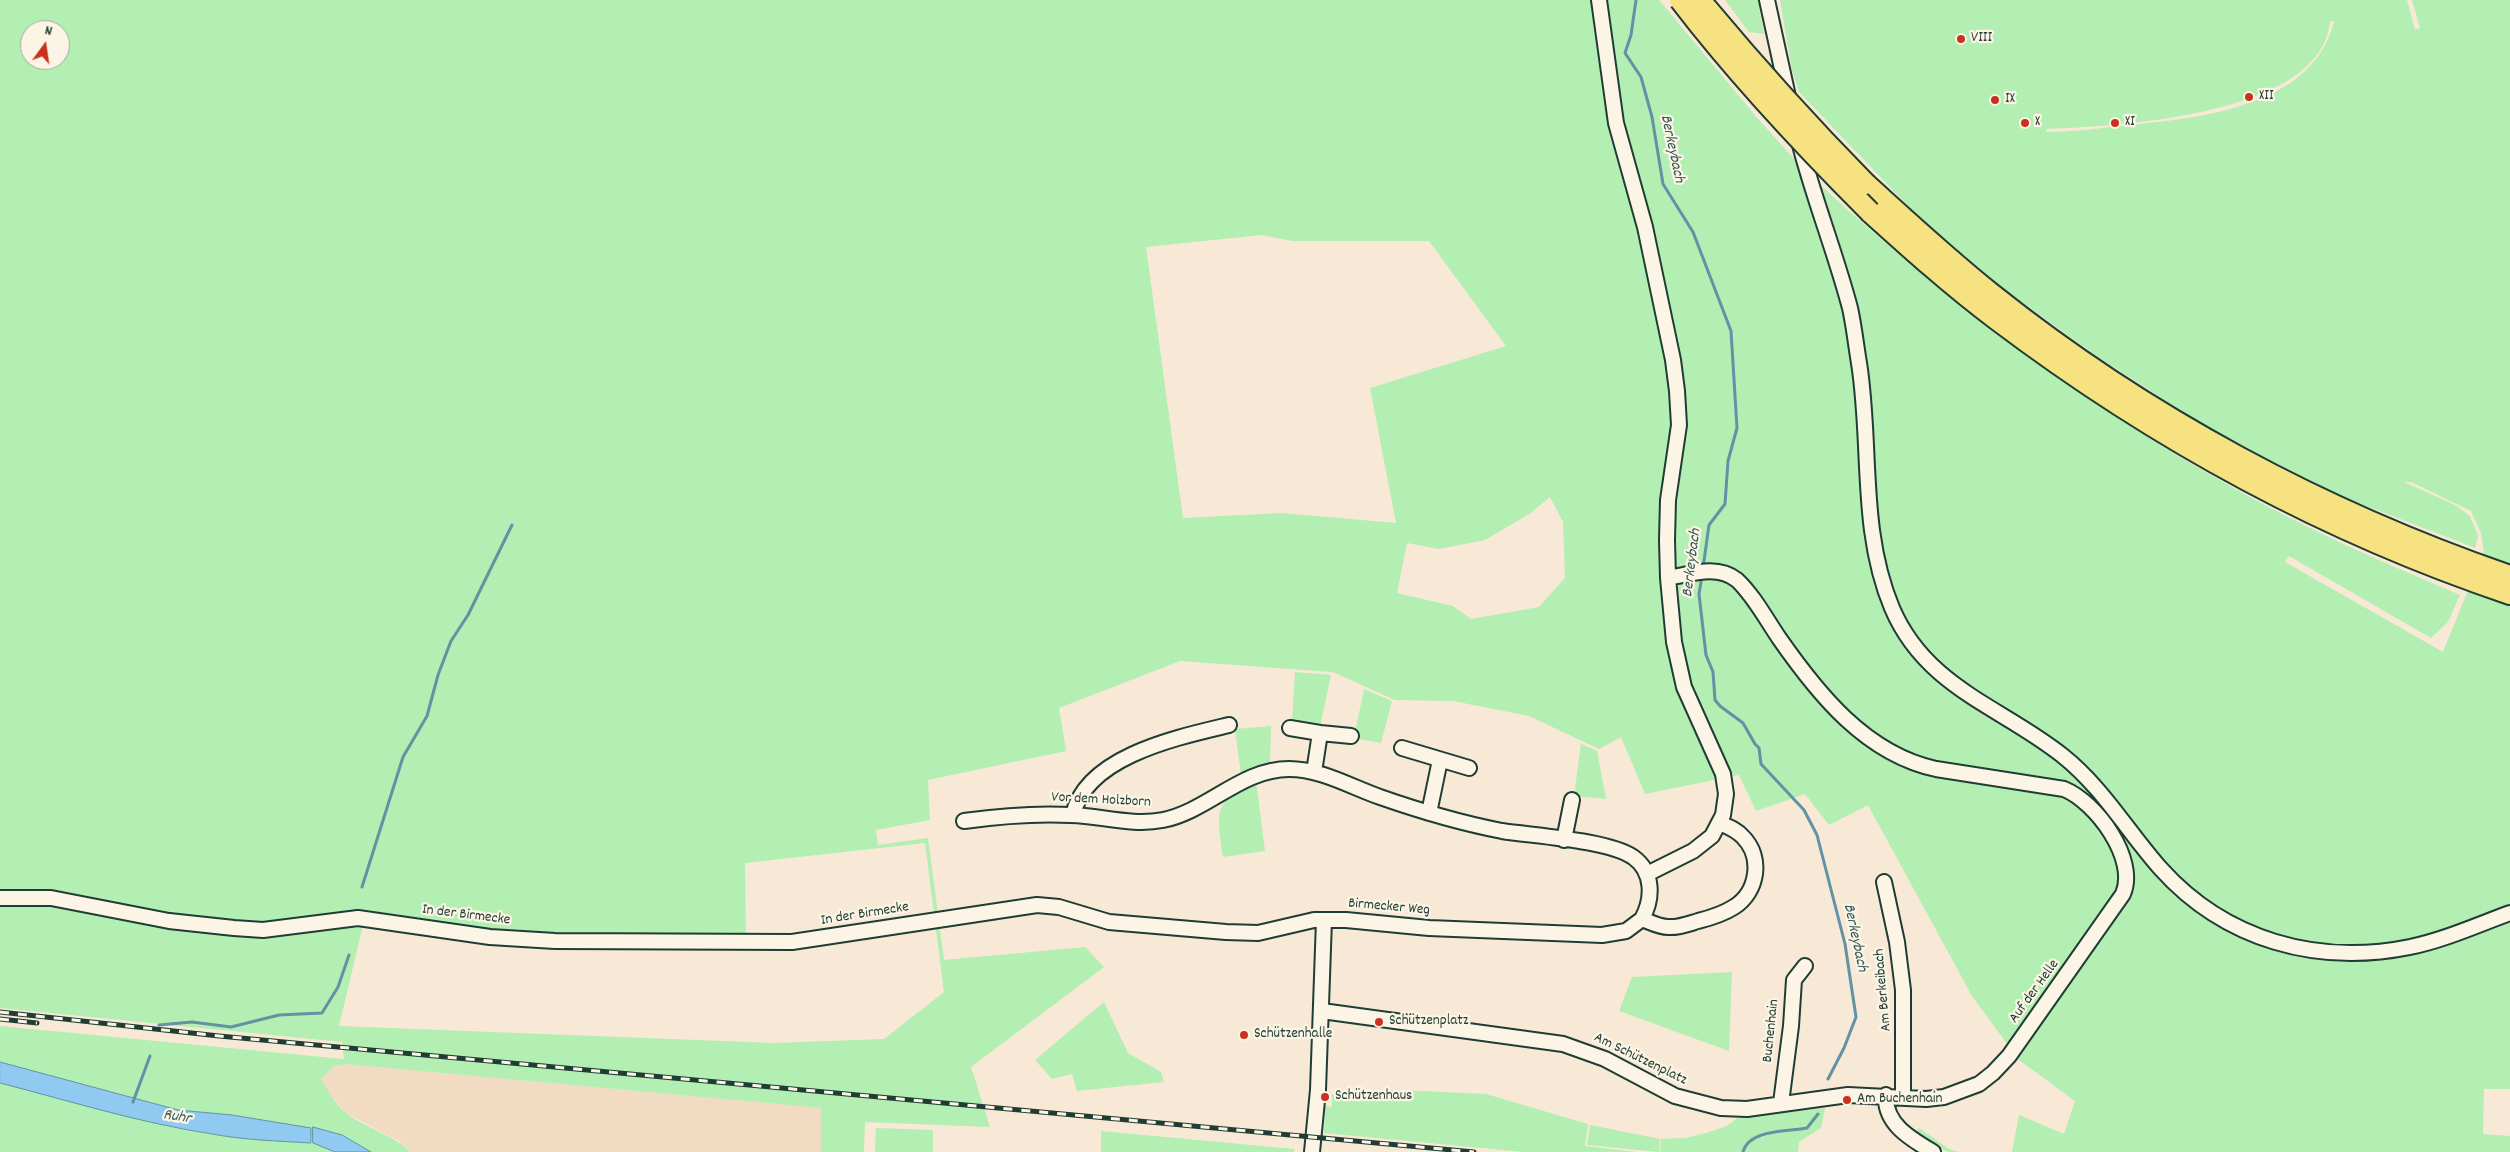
<!DOCTYPE html>
<meta charset="utf-8">
<style>
body{margin:0}
#map{position:relative;width:2510px;height:1152px;overflow:hidden;background:#f7e9d5;font-family:Dekko,sans-serif}
canvas{display:block}
.north{position:absolute;left:20px;top:20px;width:50px;height:50px;box-sizing:border-box;background:#fcf5e5;border:1px solid #a4ab9e;border-radius:50%;rotate:14deg;font-size:14px;font-weight:700;line-height:20px;text-align:center;color:#1f3d34}
.north::after{content:'';display:block;margin:auto;width:18px;height:22px;background:#c8321e;clip-path:polygon(50% 0,100% 100%,50% 72%,0 100%)}
</style>
<div id="map">
<canvas width="2510" height="1152"></canvas>
<div class="north">N</div>
</div>
<script>
const ctx = document.querySelector('canvas').getContext('2d');
ctx.lineJoin = 'round';
function fillPath(path, color) { ctx.fillStyle = color; ctx.fill(path, 'evenodd'); }
function stroke(path, color, width, dash) { ctx.strokeStyle = color; ctx.lineWidth = width; ctx.lineCap = dash ? 'butt' : 'round'; ctx.setLineDash(dash || []); ctx.stroke(path); }
function write(font, color, halo, rows, align = 'center') {
  ctx.font = font + ' Dekko,sans-serif'; ctx.lineWidth = 4.5; ctx.setLineDash([]); ctx.textBaseline = 'middle'; ctx.strokeStyle = halo; ctx.fillStyle = color; for (const [text, x, y, turn = 0] of rows) {
    ctx.save(); ctx.translate(x, y); ctx.rotate((+turn || 0) * Math.PI / 180); ctx.textAlign = isNaN(turn) ? turn : align; if (halo) ctx.strokeText(text, 0, 0); ctx.fillText(text, 0, 0); ctx.restore();
  }
}
fillPath(new Path2D(`
 M345 1064 822 1108 821 1152H411L399 1141 346 1113 331 1096 320 1080 334 1066Z`), '#f1dbc2');
fillPath(new Path2D(`
 M0 0H1659L1758 119 1796 161 1844 308 1870 428 1819 184C1965 317 2125 436 2302 524 2353 550 2407 572 2460 595L2448 622 2431 638 2289 556 2285 562 2443 652 2484 551 2481 533 2471 511 2411 482H2404L2455 505 2470 516 2478 536 2475 548 2341 496 2210 429 2098 357 2000 286 1912 210 1799 92 1792 70 1780 0H2407L2415 30 2420 28 2412 0H2510V1089H2484L2483 1134 2510 1136V1152H2012L2019 1115 2064 1134 2075 1101 2019 1060 1972 996 1868 805 1829 825 1805 794 1756 811 1739 775 1645 794 1621 737 1599 749 1529 716 1453 701 1395 700 1333 672 1180 661 1059 708 1066 751 928 780 930 820 876 830 878 845 928 838 944 960 1085 947 1104 967 971 1067 990 1127 865 1122 864 1152H821V1108L345 1064 334 1066 321 1079C328 1091 336 1106 347 1114 368 1129 391 1134 411 1152H0V1083L170 1127 214 1135 312 1143 310 1128 232 1115 178 1110 0 1062V1026L344 1059 342 1042 0 1008ZM2330 21H2334C2314 106 2202 118 2130 125 2103 128 2074 132 2046 132L2047 129C2117 126 2322 116 2330 21ZM30 30H60V60H30ZM1261 235 1293 241H1429L1506 346 1370 388 1396 523 1281 513 1183 518 1146 247ZM1550 497 1563 522 1565 578 1539 607 1471 619 1453 606 1397 593 1407 543 1439 549 1485 540 1529 514ZM1964 688 2028 738 1986 717 1958 698ZM925 843 944 992 884 1039 774 1043 339 1026 363 925 478 942 531 947 746 949 745 863Z
 M1725 0H1758L1764 34 1749 32Z
 M1295 672 1331 675 1320 727 1292 722Z
 M1364 689 1392 701 1381 743 1354 738Z
 M1271 726 1270 765 1241 775 1235 729Z
 M1581 744 1597 751 1606 799 1574 796Z
 M1256 780 1265 851 1223 857C1217 810 1212 804 1256 780Z
 M1732 972 1729 1051 1619 1011 1632 977Z
 M1104 1002 1128 1053 1161 1072 1164 1082 1077 1091 1072 1074 1052 1079 1035 1060Z
 M1400 1090 1486 1094 1588 1124 1585 1146 1636 1152H1524L1324 1133 1325 1106 1332 1107V1094Z
 M1825 1108 1821 1128 1799 1142 1798 1152H1660L1661 1139 1685 1138 1706 1133 1727 1126 1740 1116Z
 M1590 1125 1660 1139 1659 1152 1587 1145Z
 M876 1128 933 1130V1152H875Z
 M1919 1128 1949 1149 1959 1152H1948L1914 1134Z
 M1101 1131 1294 1149V1152H1101Z`), '#b3eeb3');
const water = new Path2D(`
 M0 1062 178 1110 232 1115 311 1128V1143C278 1141 244 1140 212 1134 140 1123 70 1101 0 1083Z
 M313 1127 342 1135 371 1152H335L313 1143Z`);
fillPath(water, '#90caf0');
stroke(water, '#6392a5', 1);
stroke(new Path2D(`
 M1636 0 1631 35 1625 53 1641 77 1652 117 1663 184 1693 232 1731 331 1737 428 1728 461 1725 504 1709 525 1703 568
 M1702 576 1699 594 1706 655 1713 672 1715 700 1720 706 1743 723 1755 744 1759 748 1761 764 1804 810 1817 835 1845 944 1856 1017 1844 1048 1828 1079
 M362 887 403 757 427 716 438 675 451 641 468 615 512 525
 M159 1025 192 1022 231 1027 279 1015 322 1013 338 987 349 955
 M133 1102 150 1056
 M1743 1152C1749 1129 1787 1132 1807 1128L1818 1114`), '#6392a5', 3);
const minor = new Path2D(`
 M1599 0 1616 123 1645 227 1673 360 1677 391 1679 425 1668 500 1667 540 1668 578 1674 642 1684 687 1723 774 1726 794 1723 815 1712 836 1693 851 1647 874
 M1767 0 1789 101
 M1799 141C1813 197 1835 251 1850 308 1854 326 1856 345 1859 363 1872 445 1859 529 1892 608 1926 688 2002 707 2063 756 2103 788 2128 832 2161 869 2225 940 2317 966 2410 947 2444 940 2477 925 2510 913
 M1290 728 1320 733 1314 772
 M1320 733 1351 736
 M1402 748 1469 768
 M1429 813 1440 760
 M1073 815C1086 756 1179 737 1229 725
 M964 821C1000 816 1035 813 1071 815 1102 816 1132 826 1163 820 1208 811 1241 769 1289 769 1321 769 1351 787 1380 797 1420 811 1461 823 1502 831 1535 836 1608 840 1633 857 1654 872 1653 899 1642 919
 M1564 840 1572 800
 M1884 882 1897 942 1903 990V1096
 M0 898H51L169 921 234 928 263 930 358 918 490 937 555 941 792 942 1037 905 1059 907 1109 922 1226 932 1258 933 1314 920H1346L1429 928 1602 935 1626 931 1642 919C1650 922 1659 927 1668 927 1678 928 1688 924 1698 921 1710 918 1723 914 1734 907 1758 892 1763 857 1743 837 1737 830 1729 827 1720 823
 M1322 1011 1563 1044 1605 1059 1675 1096 1721 1108 1747 1109 1848 1095 1926 1099 1944 1097 1979 1084 1993 1073 2009 1056 2123 894C2138 859 2096 802 2064 789L1936 769C1866 754 1818 694 1779 638 1766 619 1754 596 1737 580 1717 564 1691 574 1668 578
 M1886 1095C1884 1124 1911 1139 1933 1152
 M1781 1103 1791 1026 1794 980 1805 966
 M1312 1152 1318 1090 1324 920`);
const highway = new Path2D(`
 M1866 184C1908 222 1949 260 1993 295 2146 417 2324 512 2510 576
 M1870 212C1911 249 1952 286 1996 319 2152 437 2325 532 2510 594`);
stroke(minor, '#1f3d34', 18);
stroke(highway, '#1f3d34', 24);
stroke(minor, '#fcf5e5', 14);
stroke(highway, '#f7e281', 20);
const rail = new Path2D(`
 M0 1012 219 1036 1474 1152
 M0 1019 37 1023`);
stroke(rail, '#1f3d34', 5);
stroke(rail, '#fcf5e5', 3, [9]);
const highwayBridge = new Path2D(`
 M1680 0C1738 76 1803 145 1870 212
 M1700 0C1753 64 1808 125 1866 184`);
stroke(highwayBridge, '#1f3d34', 24, []);
stroke(highwayBridge, '#f7e281', 20);
for (const [x, y, r, color] of [
 [1961,39,5,"#c8321e"],
 [2249,97,5,"#c8321e"],
 [1995,100,5,"#c8321e"],
 [2025,123,5,"#c8321e"],
 [2115,123,5,"#c8321e"],
 [1379,1022,5,"#c8321e"],
 [1244,1035,5,"#c8321e"],
 [1325,1097,5,"#c8321e"],
 [1847,1100,5,"#c8321e"]
]) { const dot = new Path2D(); dot.arc(x, y, r, 0, 2 * Math.PI); ctx.fillStyle = color; ctx.fill(dot); stroke(dot, '#fcf5e5', 2); }
write('15px', '#1f3d34', '#fcf5e5', [
 ["VIII",1971,39],
 ["XII",2259,97],
 ["IX",2005,100],
 ["X",2035,123],
 ["XI",2125,123],
 ["Schützenplatz",1389,1022],
 ["Schützenhalle",1254,1035],
 ["Schützenhaus",1335,1097],
 ["Am Buchenhain",1857,1100]
], 'left');
write('15px', '#1f3d34', '#fcf5e5', [
 ["Vor dem Holzborn",1101,801,3],
 ["Birmecker Weg",1389,908,5],
 ["In der Birmecke",865,915,-9],
 ["In der Birmecke",466,916,7],
 ["Am Berkeibach",1884,990,-95],
 ["Auf der Helle",2035,992,-54],
 ["Buchenhain",1772,1031,-84],
 ["Am Schützenplatz",1640,1060,26]
]);
write('italic 16px', '#36595a', '#fcf5e5', [
 ["Berkeybach",1671,149,78],
 ["Berkeybach",1693,563,-83],
 ["Berkeybach",1854,938,78],
 ["Ruhr",177,1118,9]
]);
</script>
